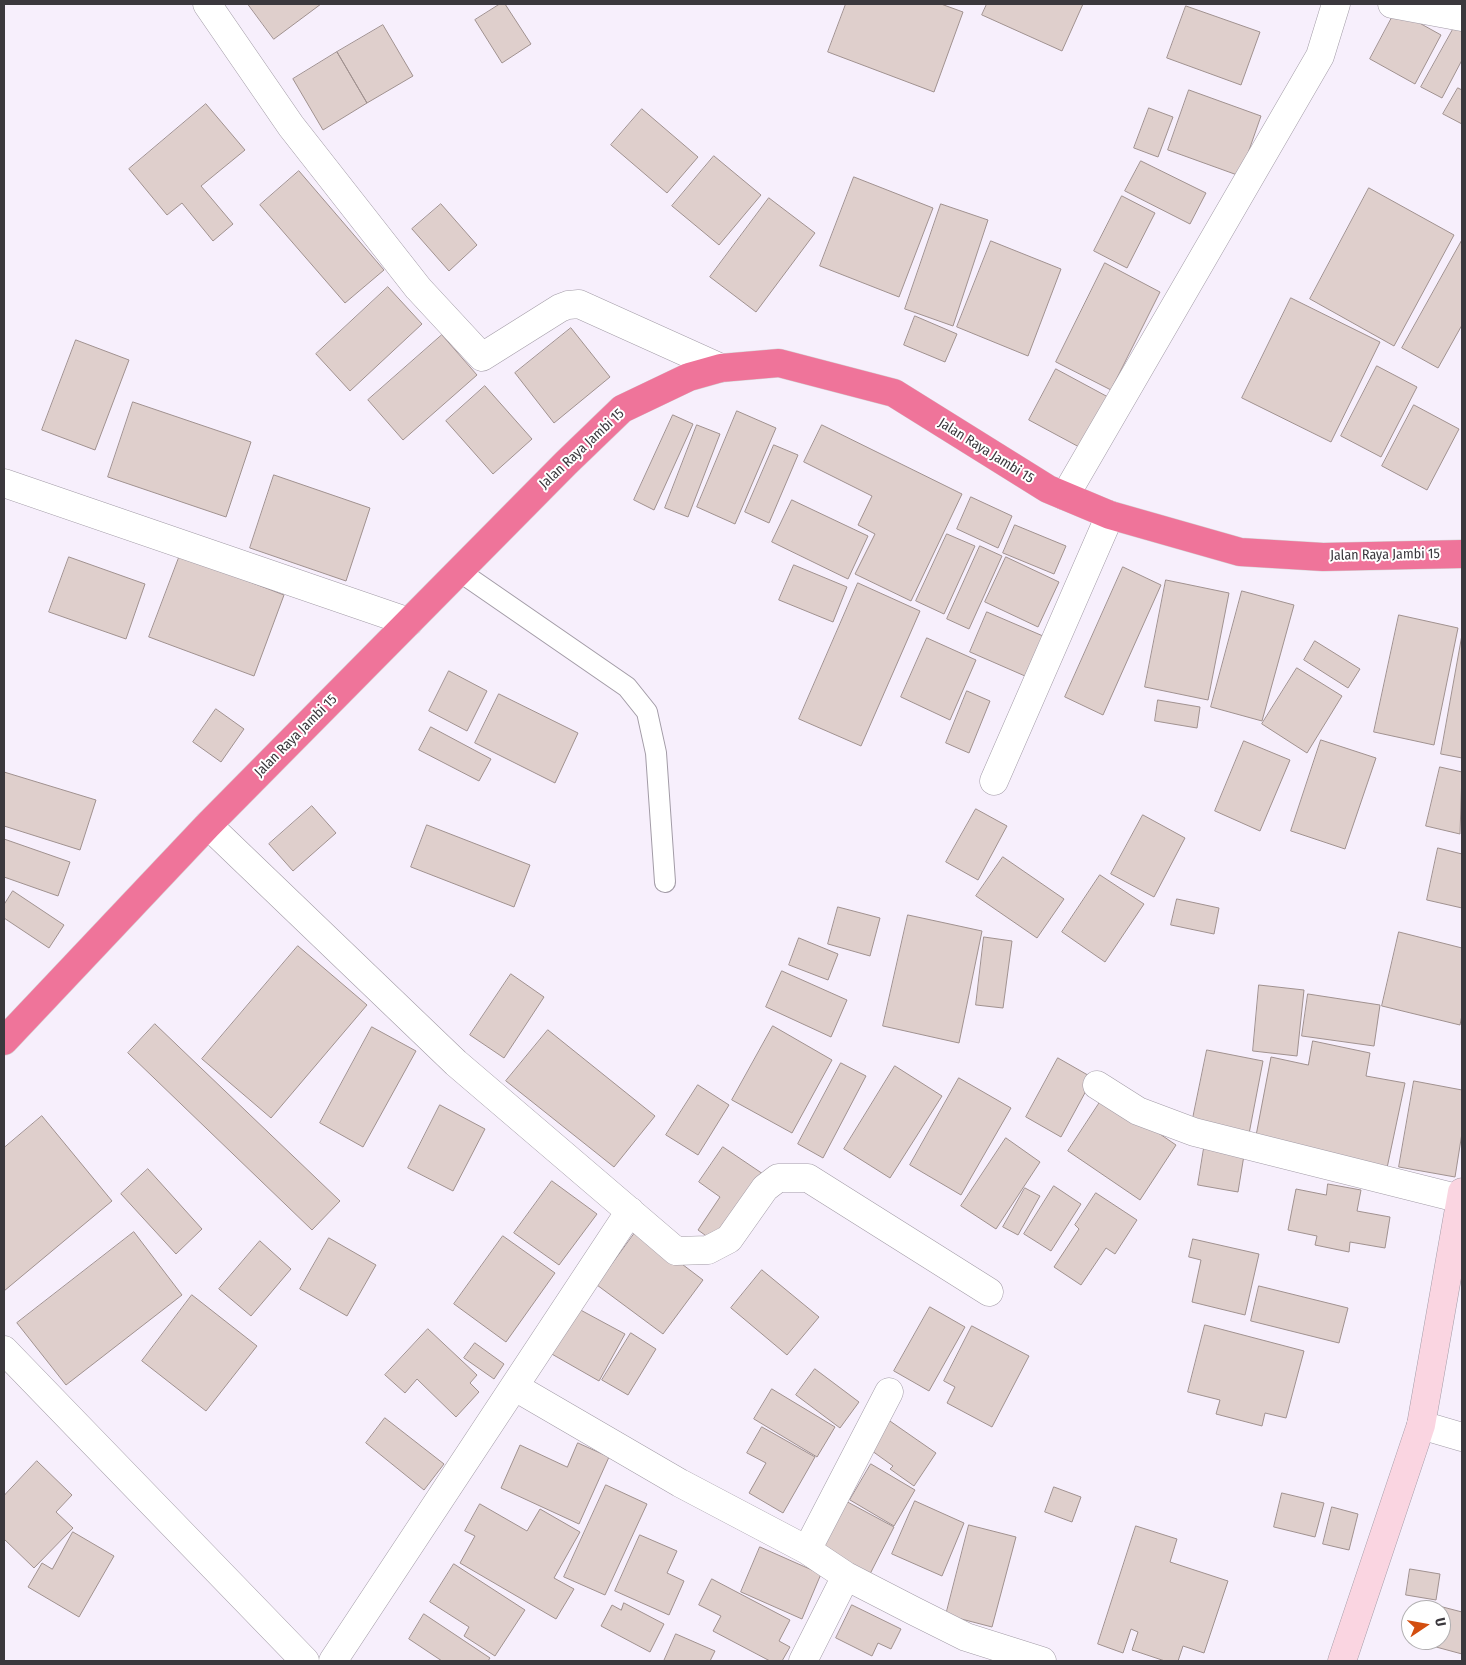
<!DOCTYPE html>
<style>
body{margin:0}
#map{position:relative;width:1466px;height:1665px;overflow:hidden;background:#f7effc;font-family:"Fira Sans Condensed",sans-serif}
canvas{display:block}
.frame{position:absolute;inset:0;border:5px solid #3b383d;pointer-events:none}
.north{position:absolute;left:1401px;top:1600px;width:50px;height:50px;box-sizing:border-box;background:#fff;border:1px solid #b1afb1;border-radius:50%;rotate:78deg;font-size:14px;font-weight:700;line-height:20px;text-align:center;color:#3b383d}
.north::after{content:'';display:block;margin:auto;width:18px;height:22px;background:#d34e10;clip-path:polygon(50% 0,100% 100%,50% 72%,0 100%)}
</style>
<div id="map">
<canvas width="1466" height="1665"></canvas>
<div class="frame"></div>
<div class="north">U</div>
</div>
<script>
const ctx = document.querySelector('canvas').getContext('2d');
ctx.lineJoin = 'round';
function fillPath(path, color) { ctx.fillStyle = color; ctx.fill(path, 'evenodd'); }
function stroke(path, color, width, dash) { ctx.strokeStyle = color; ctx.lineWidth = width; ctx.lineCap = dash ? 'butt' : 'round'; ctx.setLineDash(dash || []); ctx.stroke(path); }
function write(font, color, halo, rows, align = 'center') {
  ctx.font = font + ' "Fira Sans Condensed",sans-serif'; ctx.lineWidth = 4; ctx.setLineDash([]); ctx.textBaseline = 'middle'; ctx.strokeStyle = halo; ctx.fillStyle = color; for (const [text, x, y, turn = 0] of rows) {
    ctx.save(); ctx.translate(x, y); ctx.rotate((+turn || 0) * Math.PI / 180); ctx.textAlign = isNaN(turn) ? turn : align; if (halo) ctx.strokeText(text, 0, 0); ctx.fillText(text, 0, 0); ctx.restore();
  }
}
const building = new Path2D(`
 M248 4H321L274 39Z
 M500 4H505L531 44 502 63 475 20Z
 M846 4H941L963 12 934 92 828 52Z
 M987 4H1083L1062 51 982 15Z
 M1186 6 1260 32 1241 85 1167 58Z
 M1396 10 1441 35 1415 84 1370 59Z
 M1456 24 1462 27V60L1442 98 1421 87Z
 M383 25 413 76 367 103 337 52Z
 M337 52 367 103 323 130 293 79Z
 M1458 88 1462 90V124L1443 114Z
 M1189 90 1261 116 1240 176 1168 150Z
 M206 104 245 150 201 186 233 224 213 241 182 203 167 215 129 169Z
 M1149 108 1173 117 1158 157 1134 148Z
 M642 109 698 157 667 193 611 145Z
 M714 156 761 195 719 245 672 206Z
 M1141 161 1206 193 1190 224 1125 191Z
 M299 171 384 270 345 303 260 205Z
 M854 177 933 208 899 297 820 266Z
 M1369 188 1454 235 1394 346 1310 299Z
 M1122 196 1155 213 1127 268 1094 251Z
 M769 198 815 233 756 312 710 277Z
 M441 204 477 245 449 271 412 229Z
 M941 204 988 220 953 326 905 309Z
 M1462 240V325L1438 368 1402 348Z
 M991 241 1061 269 1028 356 957 327Z
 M1105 263 1160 292 1111 390 1056 362Z
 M388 287 422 324 350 391 316 354Z
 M1291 298 1380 342 1331 442 1242 398Z
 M915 316 957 334 945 362 904 345Z
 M571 328 610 377 554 423 515 373Z
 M442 335 477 375 403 440 368 400Z
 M76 340 129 360 95 450 42 430Z
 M1377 366 1417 387 1381 457 1341 436Z
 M1056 369 1108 397 1081 448 1029 420Z
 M485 386 532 439 493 474 446 421Z
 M133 402 251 442 226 517 108 477Z
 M1414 405 1459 429 1427 490 1382 466Z
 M737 411 776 428 735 524 697 507Z
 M673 415 693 424 654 510 634 500Z
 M697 425 720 434 688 517 665 508Z
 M822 425 962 494 911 601 855 574 875 534 858 525 872 496 804 462Z
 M774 445 798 455 769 523 745 512Z
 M274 475 370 508 346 581 250 548Z
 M971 497 1012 516 998 548 957 529Z
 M792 500 868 536 848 579 772 542Z
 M1015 525 1066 546 1054 574 1003 553Z
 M947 534 975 546 944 614 916 601Z
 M980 546 1002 556 969 629 947 619Z
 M180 555 284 595 254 676 149 637Z
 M69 557 145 584 126 639 49 612Z
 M1006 557 1059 582 1038 627 985 602Z
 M794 565 847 587 833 622 779 600Z
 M1123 567 1161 585 1103 715 1065 697Z
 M1166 580 1229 593 1208 700 1145 687Z
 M858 583 920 611 861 746 799 719Z
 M1242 591 1294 605 1262 721 1211 707Z
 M987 612 1043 636 1025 676 970 652Z
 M1399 615 1458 628 1434 745 1374 732Z
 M1462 635V758L1441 754Z
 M927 638 976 660 950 720 901 697Z
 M1315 641 1360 669 1348 688 1304 660Z
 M1297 668 1342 696 1307 753 1262 724Z
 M449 671 487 691 467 731 429 711Z
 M967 691 990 701 969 753 946 743Z
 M499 694 578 733 555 783 475 743Z
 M1158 700 1200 707 1197 728 1155 721Z
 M216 709 244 729 221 762 193 742Z
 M431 727 491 759 479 781 419 750Z
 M1321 740 1376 758 1345 849 1291 831Z
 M1244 741 1290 760 1260 831 1215 811Z
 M1440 767 1462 772 1460 834 1426 826Z
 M4 772 96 800 80 850 4 826Z
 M312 806 336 833 293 871 269 844Z
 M976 809 1007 826 978 880 946 862Z
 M1143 815 1185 838 1154 897 1111 874Z
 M427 825 530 865 514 907 411 867Z
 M4 839 70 862 58 896 4 877Z
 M1438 848 1462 854V908L1427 900Z
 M1003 857 1064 899 1037 938 976 896Z
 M1100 875 1144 904 1105 962 1062 932Z
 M13 891 64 925 49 948 4 918V905Z
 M1177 899 1219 908 1214 934 1171 925Z
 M838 907 880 918 870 956 828 944Z
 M908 915 982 931 959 1043 883 1026Z
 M1399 932 1462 948V1015L1460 1025 1382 1006Z
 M984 937 1012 941 1003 1008 976 1005Z
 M799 938 838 954 828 980 789 965Z
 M298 946 367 1005 271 1118 202 1059Z
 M782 971 847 1000 831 1037 766 1007Z
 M511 974 544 997 504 1058 470 1035Z
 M1259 985 1304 990 1297 1056 1253 1051Z
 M1308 994 1380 1005 1374 1046 1302 1036Z
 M155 1024 340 1201 312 1230 128 1053Z
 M773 1026 832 1060 792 1133 732 1100Z
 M372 1027 416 1051 363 1147 320 1123Z
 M548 1030 655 1116 614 1167 506 1081Z
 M1313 1041 1370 1053 1366 1076 1405 1083 1387 1168 1255 1141 1271 1057 1308 1065Z
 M1207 1050 1263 1061 1248 1139 1191 1128Z
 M1058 1058 1093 1078 1061 1137 1026 1117Z
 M841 1063 866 1076 823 1158 798 1144Z
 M895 1066 942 1096 890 1178 844 1149Z
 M959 1078 1011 1108 961 1195 910 1165Z
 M1414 1081 1462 1090V1133L1455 1177 1399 1167Z
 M698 1085 729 1105 698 1155 666 1135Z
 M1104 1096 1176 1145 1140 1200 1068 1151Z
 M440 1105 485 1129 453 1191 408 1168Z
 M42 1116 112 1201 4 1291V1148Z
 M1006 1138 1040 1162 996 1229 961 1206Z
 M1205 1142 1245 1149 1238 1192 1198 1185Z
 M723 1147 763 1174 716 1243 698 1230 720 1197 699 1182Z
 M148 1169 202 1229 176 1254 121 1194Z
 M552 1181 597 1214 559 1265 514 1233Z
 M1328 1184 1361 1190 1357 1211 1390 1217 1385 1248 1350 1242 1349 1252 1315 1245 1317 1236 1288 1230 1296 1189 1326 1195Z
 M1054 1186 1081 1204 1051 1251 1024 1234Z
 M1025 1188 1040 1196 1018 1235 1003 1227Z
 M1096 1193 1137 1220 1115 1254 1106 1248 1081 1285 1054 1267 1079 1229 1075 1225Z
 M637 1230 703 1280 663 1334 597 1285Z
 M134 1232 182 1295 66 1385 17 1323Z
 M503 1236 555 1273 506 1342 454 1304Z
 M329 1238 376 1265 347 1316 300 1289Z
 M1193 1239 1259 1254 1245 1315 1192 1302 1201 1260 1189 1257Z
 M260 1241 291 1269 251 1316 219 1289Z
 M762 1270 819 1317 787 1355 731 1308Z
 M1259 1286 1348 1308 1339 1343 1251 1321Z
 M192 1295 257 1346 206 1411 142 1361Z
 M575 1307 625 1334 599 1381 550 1353Z
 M930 1307 965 1327 929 1391 894 1371Z
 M1205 1325 1304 1351 1286 1418 1265 1413 1262 1426 1216 1414 1220 1400 1188 1392Z
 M972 1326 1029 1356 992 1427 947 1403 955 1387 944 1381Z
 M428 1329 477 1375 470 1383 479 1392 456 1417 417 1379 405 1393 385 1375Z
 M631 1333 656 1349 628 1395 602 1380Z
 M475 1343 504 1364 494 1379 464 1358Z
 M815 1369 859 1402 840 1428 796 1395Z
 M772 1389 835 1427 817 1457 754 1419Z
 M385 1418 444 1464 424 1490 366 1443Z
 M887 1419 936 1453 914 1486 890 1469 893 1466 868 1448Z
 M762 1427 815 1457 783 1513 749 1493 766 1463 747 1453Z
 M578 1443 609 1457 579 1524 501 1488 520 1445 567 1467Z
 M37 1461 72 1495 56 1512 73 1528 34 1568 4 1539V1496Z
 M871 1464 915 1490 894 1526 850 1500Z
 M606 1485 647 1504 605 1595 564 1577Z
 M1054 1487 1081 1497 1072 1522 1045 1512Z
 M1282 1493 1324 1503 1315 1537 1274 1527Z
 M842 1499 894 1527 870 1574 817 1546Z
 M915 1501 964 1523 942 1576 892 1554Z
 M480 1504 527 1531 540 1509 580 1532 554 1578 574 1589 556 1619 460 1563 475 1536 465 1531Z
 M1332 1507 1358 1514 1349 1550 1323 1544Z
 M969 1525 1016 1537 992 1627 946 1615Z
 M1136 1526 1177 1539 1170 1562 1228 1581 1204 1653 1183 1646 1178 1661H1165L1132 1650 1138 1632 1131 1629 1123 1653 1098 1644Z
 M73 1532 114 1556 79 1617 28 1587 42 1563 52 1569Z
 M640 1535 677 1551 667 1573 684 1581 669 1615 615 1591Z
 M760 1547 821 1574 802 1619 741 1592Z
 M454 1564 525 1610 495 1656 464 1636 469 1627 430 1602Z
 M1410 1569 1440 1574 1436 1600 1406 1595Z
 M712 1579 790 1620 779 1641 790 1647 782 1661H770L713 1631 721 1616 699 1605Z
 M624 1603 664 1624 650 1652 601 1626 612 1605 621 1610Z
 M852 1605 901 1629 891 1649 878 1643 872 1656 836 1638Z
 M1435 1605 1462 1612V1654L1425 1644 1426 1640H1441V1610H1434Z
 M424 1614 490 1658 488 1661H442L409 1639Z
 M676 1634 715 1651 710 1661H664Z`);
fillPath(building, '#dfcfcc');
stroke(building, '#a0918f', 1);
const lane = new Path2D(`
 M459 571 627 687 647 712 656 753 665 882`);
const street = new Path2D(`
 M207 4 291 126 418 288 482 357 560 308 568 305 579 304 721 368
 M1392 4 1462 17
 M4 483 409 622
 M1065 496 1320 56 1336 4
 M994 781 1110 515
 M208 825 456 1063 676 1251 708 1250 729 1239 765 1188 778 1178H808L989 1292
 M1097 1085 1138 1111 1194 1132 1461 1199
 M4 1350 305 1661
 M515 1387 680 1483 807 1550 846 1576 914 1611 966 1637 1042 1661
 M1421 1425 1462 1437
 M807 1550 889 1392
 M333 1661 630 1211
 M803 1661 846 1576`);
const secondary = new Path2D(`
 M1342 1661 1421 1425 1462 1192`);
const highway = new Path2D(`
 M4 1041 208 825 566 463 622 409 689 377 721 368 779 363 894 393 1048 489 1110 515 1240 552 1323 557 1462 554`);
stroke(lane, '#a29ba6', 22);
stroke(street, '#a29ba6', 29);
stroke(secondary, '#a29ba6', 29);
stroke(highway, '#d4d3d4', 29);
stroke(lane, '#fff', 20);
stroke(street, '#fff', 28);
stroke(secondary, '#fad5e1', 28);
stroke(highway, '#ef749a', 28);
write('14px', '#3b383d', '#fff', [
 ["Jalan Raya Jambi 15",582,449,-43],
 ["Jalan Raya Jambi 15",986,451,32],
 ["Jalan Raya Jambi 15",1385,555,-1],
 ["Jalan Raya Jambi 15",296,736,-45]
]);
</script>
